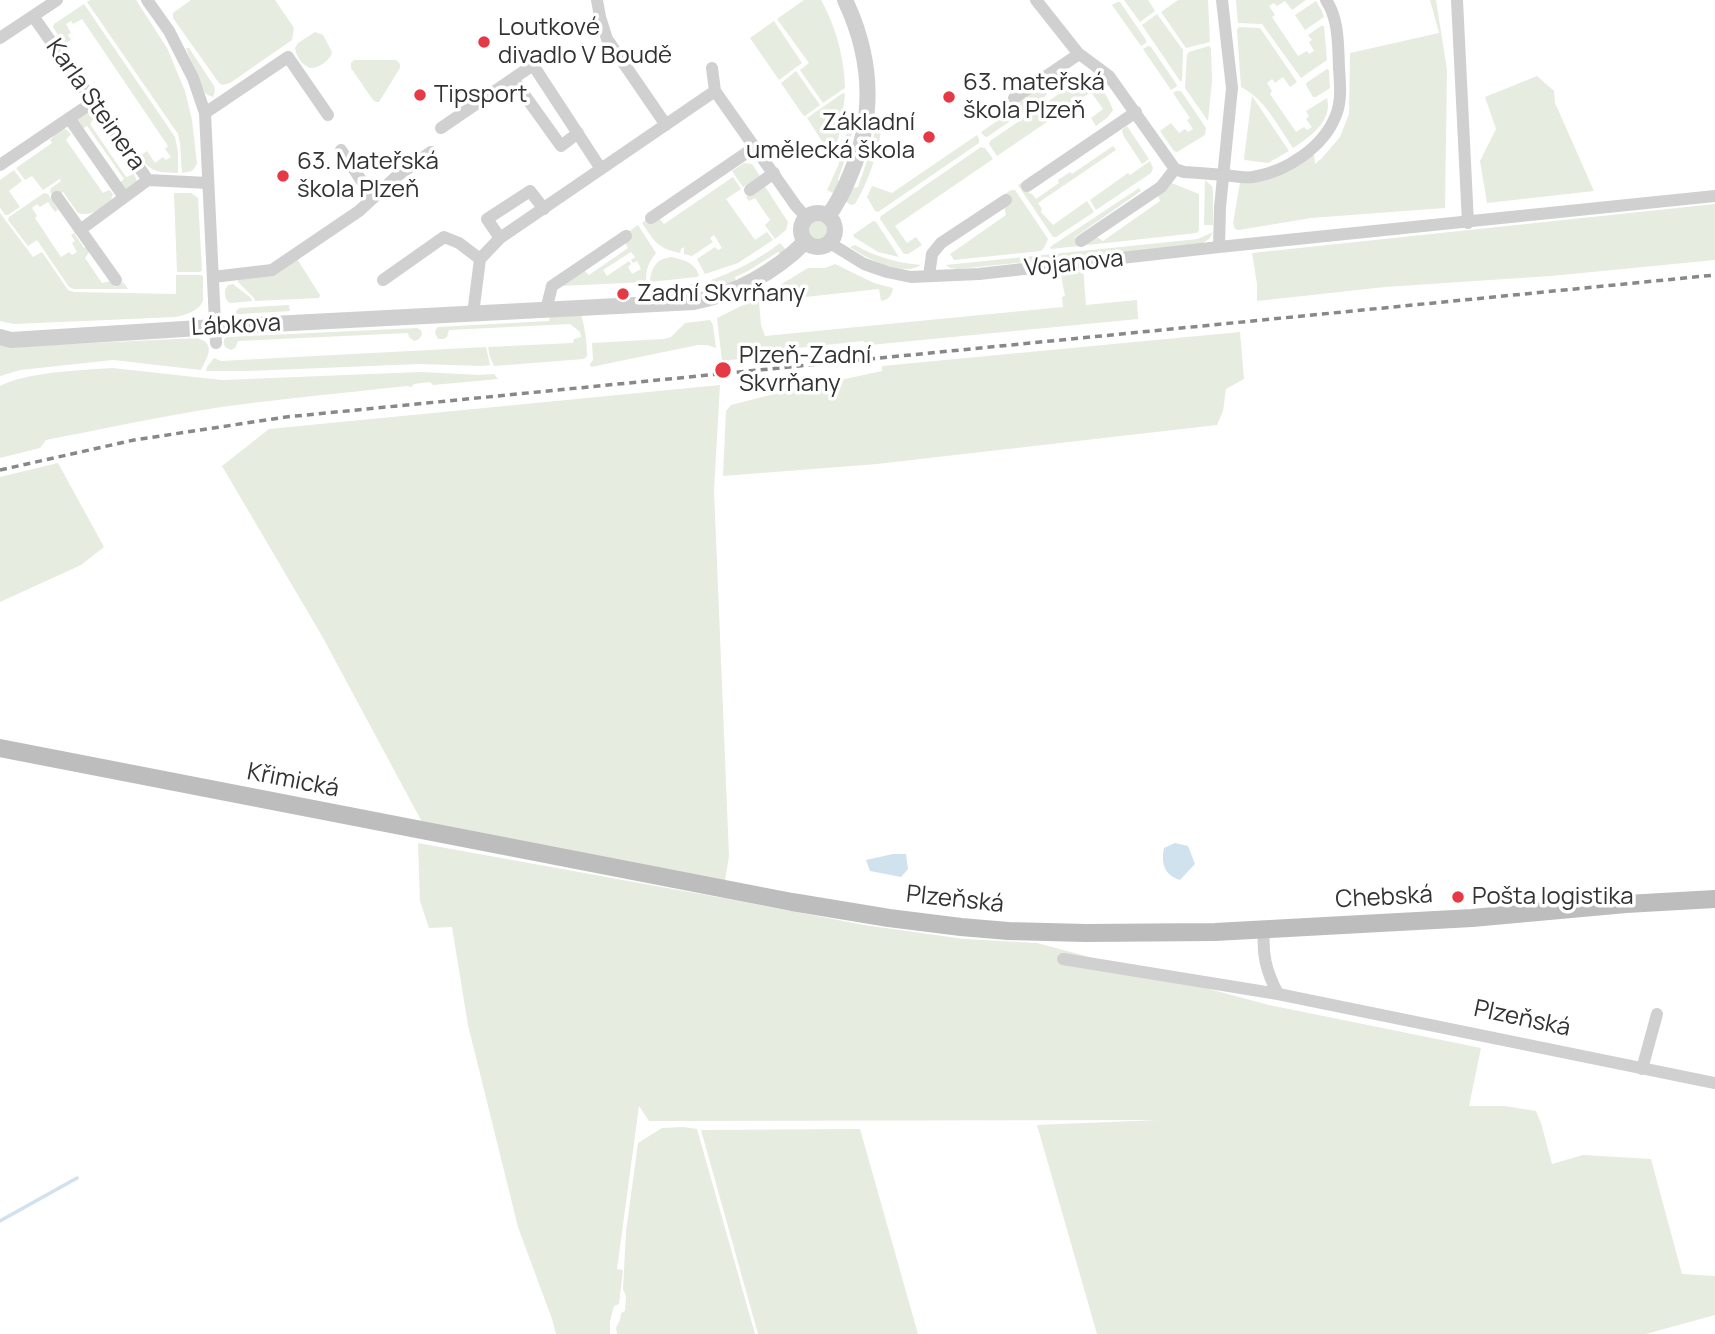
<!DOCTYPE html>
<meta charset="utf-8">
<style>
body{margin:0}
canvas{display:block;background:#fff}
</style>
<canvas width="1715" height="1334"></canvas>
<script>
const ctx = document.querySelector('canvas').getContext('2d');
ctx.lineJoin = 'round';
function fillPath(path, color) { ctx.fillStyle = color; ctx.fill(path, 'evenodd'); }
function stroke(path, color, width, dash) { ctx.strokeStyle = color; ctx.lineWidth = width; ctx.lineCap = dash ? 'butt' : 'round'; ctx.setLineDash(dash || []); ctx.stroke(path); }
function write(font, color, halo, rows, align = 'center') {
  ctx.font = font + ' Manrope,sans-serif'; ctx.lineWidth = 7; ctx.setLineDash([]); ctx.textBaseline = 'middle'; ctx.strokeStyle = halo; ctx.fillStyle = color; for (const [text, x, y, turn = 0] of rows) {
    ctx.save(); ctx.translate(x, y); ctx.rotate((+turn || 0) * Math.PI / 180); ctx.textAlign = isNaN(turn) ? turn : align; if (halo) ctx.strokeText(text, 0, 0); ctx.fillText(text, 0, 0); ctx.restore();
  }
}
fillPath(new Path2D(`
 M90 0H136L167 48 185 91 192 120 197 164 192 171 182 173 180 143 178 134 87 2Z
 M191 0H275L294 28 292 40 230 83 222 85 219 83 173 18V13Z
 M804 0H821C836 27 844 57 845 88L823 103 800 70 809 63 777 19Z
 M1124 0H1148L1155 11 1140 22Z
 M1178 0H1208L1210 42 1186 48 1161 12Z
 M1236 0H1306L1292 10 1285 1 1277 6 1274 3 1269 6 1275 15 1272 17 1298 56 1307 51 1309 54 1314 51 1309 42 1312 40 1308 35 1321 26H1324L1327 60 1301 78 1262 24 1238 23Z
 M1430 0H1436L1447 70 1445 208 1311 218 1239 230 1235 229 1233 223 1240 183C1273 183 1287 171 1314 154L1315 164 1322 158 1340 137 1349 114 1350 53 1439 33Z
 M1316 1 1322 11 1324 17 1305 30 1295 15Z
 M1117 2H1120L1146 40V43L1141 46 1112 5Z
 M84 4 175 137 178 152V173C158 172 151 173 140 156L147 151 155 163 163 157 166 160 171 157 165 149 168 146 82 19 73 24 71 21 66 24 71 33 68 35 71 40 64 44 53 27 54 24Z
 M1157 14 1183 50 1182 81H1180L1142 25Z
 M774 21 802 63 779 80 750 38Z
 M1239 27 1260 28 1297 82 1290 87 1283 77 1275 83 1272 79 1267 83 1272 91 1270 94 1296 132 1304 127 1307 130 1312 127 1306 119 1309 116 1306 111 1327 98C1333 121 1310 137 1293 148 1278 126 1265 99 1241 87L1237 30Z
 M315 32 323 35 332 52C330 61 319 68 310 68 302 65 296 56 295 48L298 43Z
 M1148 46 1151 47 1177 85 1176 87 1171 90 1143 49Z
 M1209 46 1211 48 1212 81 1208 121 1185 88 1187 55 1189 52Z
 M186 48H189L214 86 215 91 213 97 206 94 202 88Z
 M354 60H396L400 64V68L379 102H376L373 100 351 68V63Z
 M1327 69 1329 70 1330 88 1316 97H1313L1306 85V83Z
 M796 71 820 105 805 116 803 115 781 83Z
 M1537 76 1554 91 1555 103 1594 191 1487 203 1480 161 1496 129 1485 97Z
 M1085 79C1099 81 1109 98 1113 110L1108 117 1096 126 1091 118 1103 109 1091 92 997 156 989 144 990 141 1078 81Z
 M1041 86 1047 93 1045 97 987 137 984 136 981 132 1015 109 1013 106Z
 M1176 91H1181L1206 128 1205 135 1177 152 1174 151 1160 131 1171 123 1179 133 1185 129 1188 132 1193 129 1187 120 1190 118 1173 93Z
 M843 93 845 94 841 127 834 154 831 155 807 118Z
 M1252 96 1289 151 1268 163 1245 160 1244 158Z
 M88 111 94 114 95 117 90 124 126 177 134 174 137 181 126 189 123 188 119 183 124 179 87 126 82 129 80 128 77 118Z
 M851 123H854L849 148 838 179 840 184 835 194 827 190 838 166 848 127Z
 M876 126 881 131C877 155 868 183 855 204L851 205 846 202 853 188 858 187 870 152Z
 M1127 126 1149 159 1142 164 1123 135 1122 130Z
 M64 128 71 134 66 140 103 193 109 190 113 194 111 200C101 208 92 217 78 213L63 192 54 198 50 192 51 188 61 181 60 179 43 190 32 176 25 180 16 168 52 143 50 140 54 136 53 134Z
 M977 135 979 139V143L878 212 875 211 867 197 872 186 892 193Z
 M1113 146 1116 150 1038 203 1042 209 1041 212 1053 225 1087 201 1094 212 1056 237H1053L1018 185 1023 182 1029 193 1032 194 1036 199 1059 183 1058 180 1070 172 1072 174Z
 M981 147 985 148 993 159 895 226 907 243 916 237 922 245 908 254H904L880 219 881 216Z
 M1150 161 1153 168 1151 173 1096 210 1090 200 1128 173 1130 175Z
 M744 163 752 164 760 176 743 187 732 171Z
 M14 170 22 181 9 191 20 207 8 215H5L0 207V180Z
 M733 177 741 189 726 199 755 240 767 232 773 240 738 263 705 274 697 259 715 247 718 250 722 248 714 235 710 238 713 242 692 256 684 254V247L681 249 680 253C657 248 655 242 642 223L649 218 660 219 664 224Z
 M1205 180 1212 186 1213 192V225H1204Z
 M1169 182 1199 194V230L1197 233 1051 249 1050 247 1139 188 1141 191 1075 237 1082 244 1095 236 1103 241 1160 201 1158 195Z
 M764 185 788 222 786 230 775 239 765 225 770 220 755 198 749 201 746 197Z
 M1011 190H1015L1048 239 1044 248 1041 251 954 260 950 254 1006 215 1002 196Z
 M44 193 48 194 58 210 55 212 48 202 40 207 37 204 32 208 37 216 35 218 61 257 69 252 72 255 77 252 72 243 75 241 71 235 74 233 84 248 87 246 90 251 85 258 102 283 110 281 115 287 123 282 128 289H74L69 287 37 240 28 246 8 220 9 217Z
 M174 193H191L198 198 202 270 200 272H177Z
 M1715 204V260L1551 276 1385 287 1257 301V284L1252 253Z
 M0 213 33 257 42 252 68 290 74 292 176 294V275H201L203 276V301C198 312 187 314 176 317L14 324 0 321Z
 M808 231a10 10 0 1 1 20 0a10 10 0 1 1-20 0Z
 M873 221 876 222 899 257 878 252 854 237 853 235Z
 M638 225 656 253C648 263 646 269 646 282L560 286 584 270 589 275 628 248 625 242 627 233ZM631 252 635 257 631 260 633 263 637 261 641 269 632 274 628 267 631 264 629 261 607 276 603 270Z
 M1213 232 1209 239 1201 244 958 269 950 268 946 265 1198 239Z
 M780 243 786 250 781 255 778 252 748 271 735 277 736 281 706 291 705 284 706 282C733 272 757 261 780 243Z
 M855 245C876 257 897 263 921 265 903 277 867 259 850 247Z
 M671 257C684 260 694 262 699 275L697 277 650 282C651 268 656 259 671 257Z
 M297 259 320 295 319 298 255 301 254 298 238 282V280Z
 M835 264 874 283 893 288C892 295 889 300 881 301L879 289 759 302 761 325 765 336 1063 307 1062 297 1065 296 1060 270 1083 268 1086 305 1137 300 1138 319 870 345 863 341 742 354 740 359 722 361 717 318 767 293 808 268H825Z
 M233 284 251 298 252 301 230 303C225 300 225 295 225 290L228 285Z
 M696 284 700 293 680 295 656 293 655 289Z
 M289 305 290 311 240 314H236V311L239 308Z
 M581 314C585 328 587 342 587 356L584 359 494 366 490 357 488 347 573 343 574 339 581 337 580 332 570 324 449 330 447 337 444 339H438L435 333 436 329 438 327 549 321 550 316Z
 M710 320 713 325 716 348 707 345H698L591 367 590 364 593 360 592 343 664 339 671 337 685 323Z
 M417 328 421 330 422 335 419 339 414 341 409 337 408 333 238 341 235 348 231 350 225 347C223 343 223 339 227 337Z
 M1240 332 1244 379 1226 389 1223 411 1217 425 877 464 723 476 726 411 731 405 766 396 882 371V366Z
 M197 338C217 344 207 357 201 370L113 360 20 370 0 376V343L31 346Z
 M486 347 490 365 482 366 419 364 248 371H206L207 367 214 358 221 361Z
 M112 368 222 380 421 372 479 375 494 374 498 379 433 385 430 382 414 384 411 387 407 386C343 393 278 399 215 408 158 417 102 429 46 440L40 448 0 458V386C27 372 81 370 112 368Z
 M720 385 714 490 729 856 725 881 422 822 322 636 222 466 269 429Z
 M58 463 104 547 81 565 0 602V477Z
 M418 843 728 899 864 925 964 939 1037 943 1269 1005 1481 1048 1469 1106H1504L1536 1111 1541 1123 1552 1164 1583 1155 1651 1159 1682 1274 1715 1276V1315L1646 1334H1097L1037 1125 1158 1120 649 1121 639 1106 617 1269 623 1270 619 1304 614 1306 610 1321V1334H556L552 1319 518 1227 468 1025 452 927 429 928 420 901Z
 M683 1127 697 1129 755 1334H617L616 1328 620 1320 621 1313 625 1311 626 1296 623 1289 626 1232 638 1143 662 1128Z
 M860 1129 918 1334H758L701 1130Z`), '#e6ecdf');
fillPath(new Path2D(`
 M1175 843 1188 846 1195 864 1180 880C1164 875 1161 863 1164 848Z
 M893 854H906L908 869 901 877 870 871 866 860Z`), '#cfe2ee');
stroke(new Path2D(`
 M0 1221 77 1178`), '#cfe2ee', 3.5);
stroke(new Path2D(`
 M147 0 169 31 193 78 205 113 216 343
 M597 0 600 17 607 39 666 125
 M1036 0 1078 53 1109 76 1175 169
 M1457 0 1468 223
 M33 16 148 180 208 183
 M0 38 57 0
 M712 68 715 91
 M513 79 561 146 578 133
 M1014 98 1079 54
 M205 113 288 57 328 115
 M69 118 124 197
 M441 128 533 65 601 169
 M341 150 373 198
 M0 165 93 102
 M1027 186 1136 112
 M750 190 774 173
 M57 197 116 280
 M651 218 755 147
 M80 230 148 180
 M500 238 487 219 530 191 544 209
 M1081 241 1161 187 1175 169 1184 172C1200 173 1216 174 1232 176 1239 177 1247 178 1253 177 1286 172 1324 147 1336 115 1342 100 1340 83 1339 68 1338 45 1339 19 1326 0
 M830 243 864 264 887 272 911 277 979 274 1219 247 1715 196
 M1219 247 1220 207 1232 88 1222 0
 M929 276 932 254 941 243 1006 200
 M213 277 272 270 359 211 397 176 431 152
 M383 280 444 237 459 243 480 259
 M546 310 552 286 626 236
 M473 314 480 259 500 238 715 91 796 206 806 217
 M1264 929C1262 955 1266 971 1278 994
 M1063 959 1278 994 1715 1083
 M1642 1069 1657 1014`), '#d0d0d0', 12);
stroke(new Path2D(`
 M801 230a17 17 0 1 1 34 0a17 17 0 1 1-34 0Z
 M828 216C838 203 845 188 851 173 876 114 872 57 845 0
 M0 337 11 340 215 327 694 302C735 294 775 272 805 242`), '#d0d0d0', 16);
stroke(new Path2D(`
 M0 748 792 902 889 918 961 927 1008 931 1086 933 1215 932 1472 918 1626 904 1715 899`), '#bdbdbd', 18);
stroke(new Path2D(`
 M0 470 134 440 286 417 1715 275`), '#888', 3.5, [7, 5]);
for (const [x, y, r, color] of [
 [484,42,7,"#e63946"],
 [420,95,7,"#e63946"],
 [949,97,7,"#e63946"],
 [929,137,7,"#e63946"],
 [283,176,7,"#e63946"],
 [623,294,7,"#e63946"],
 [723,370,9,"#e63946"],
 [1458,897,7,"#e63946"]
]) { const dot = new Path2D(); dot.arc(x, y, r, 0, 2 * Math.PI); ctx.fillStyle = color; ctx.fill(dot); stroke(dot, '#fff', 2.5); }
write('24px', '#333', '#fff', [
 ["Loutkové",498,28],
 ["divadlo V Boudě",498,56],
 ["63. mateřská",963,83],
 ["škola Plzeň",963,111],
 ["Tipsport",434,95],
 ["Základní",915,123,"right"],
 ["umělecká škola",915,151,"right"],
 ["63. Mateřská",297,162],
 ["škola Plzeň",297,190],
 ["Zadní Skvrňany",637,294],
 ["Plzeň-Zadní",739,356],
 ["Skvrňany",739,384],
 ["Pošta logistika",1472,897]
], 'left');
write('24px', '#333', '#fff', [
 ["Karla Steinera",95,105,55],
 ["Vojanova",1074,264,-6],
 ["Lábkova",236,326,-3],
 ["Křimická",293,781,11],
 ["Chebská",1384,898,-3],
 ["Plzeňská",955,900,6],
 ["Plzeňská",1522,1019,12]
]);
</script>
